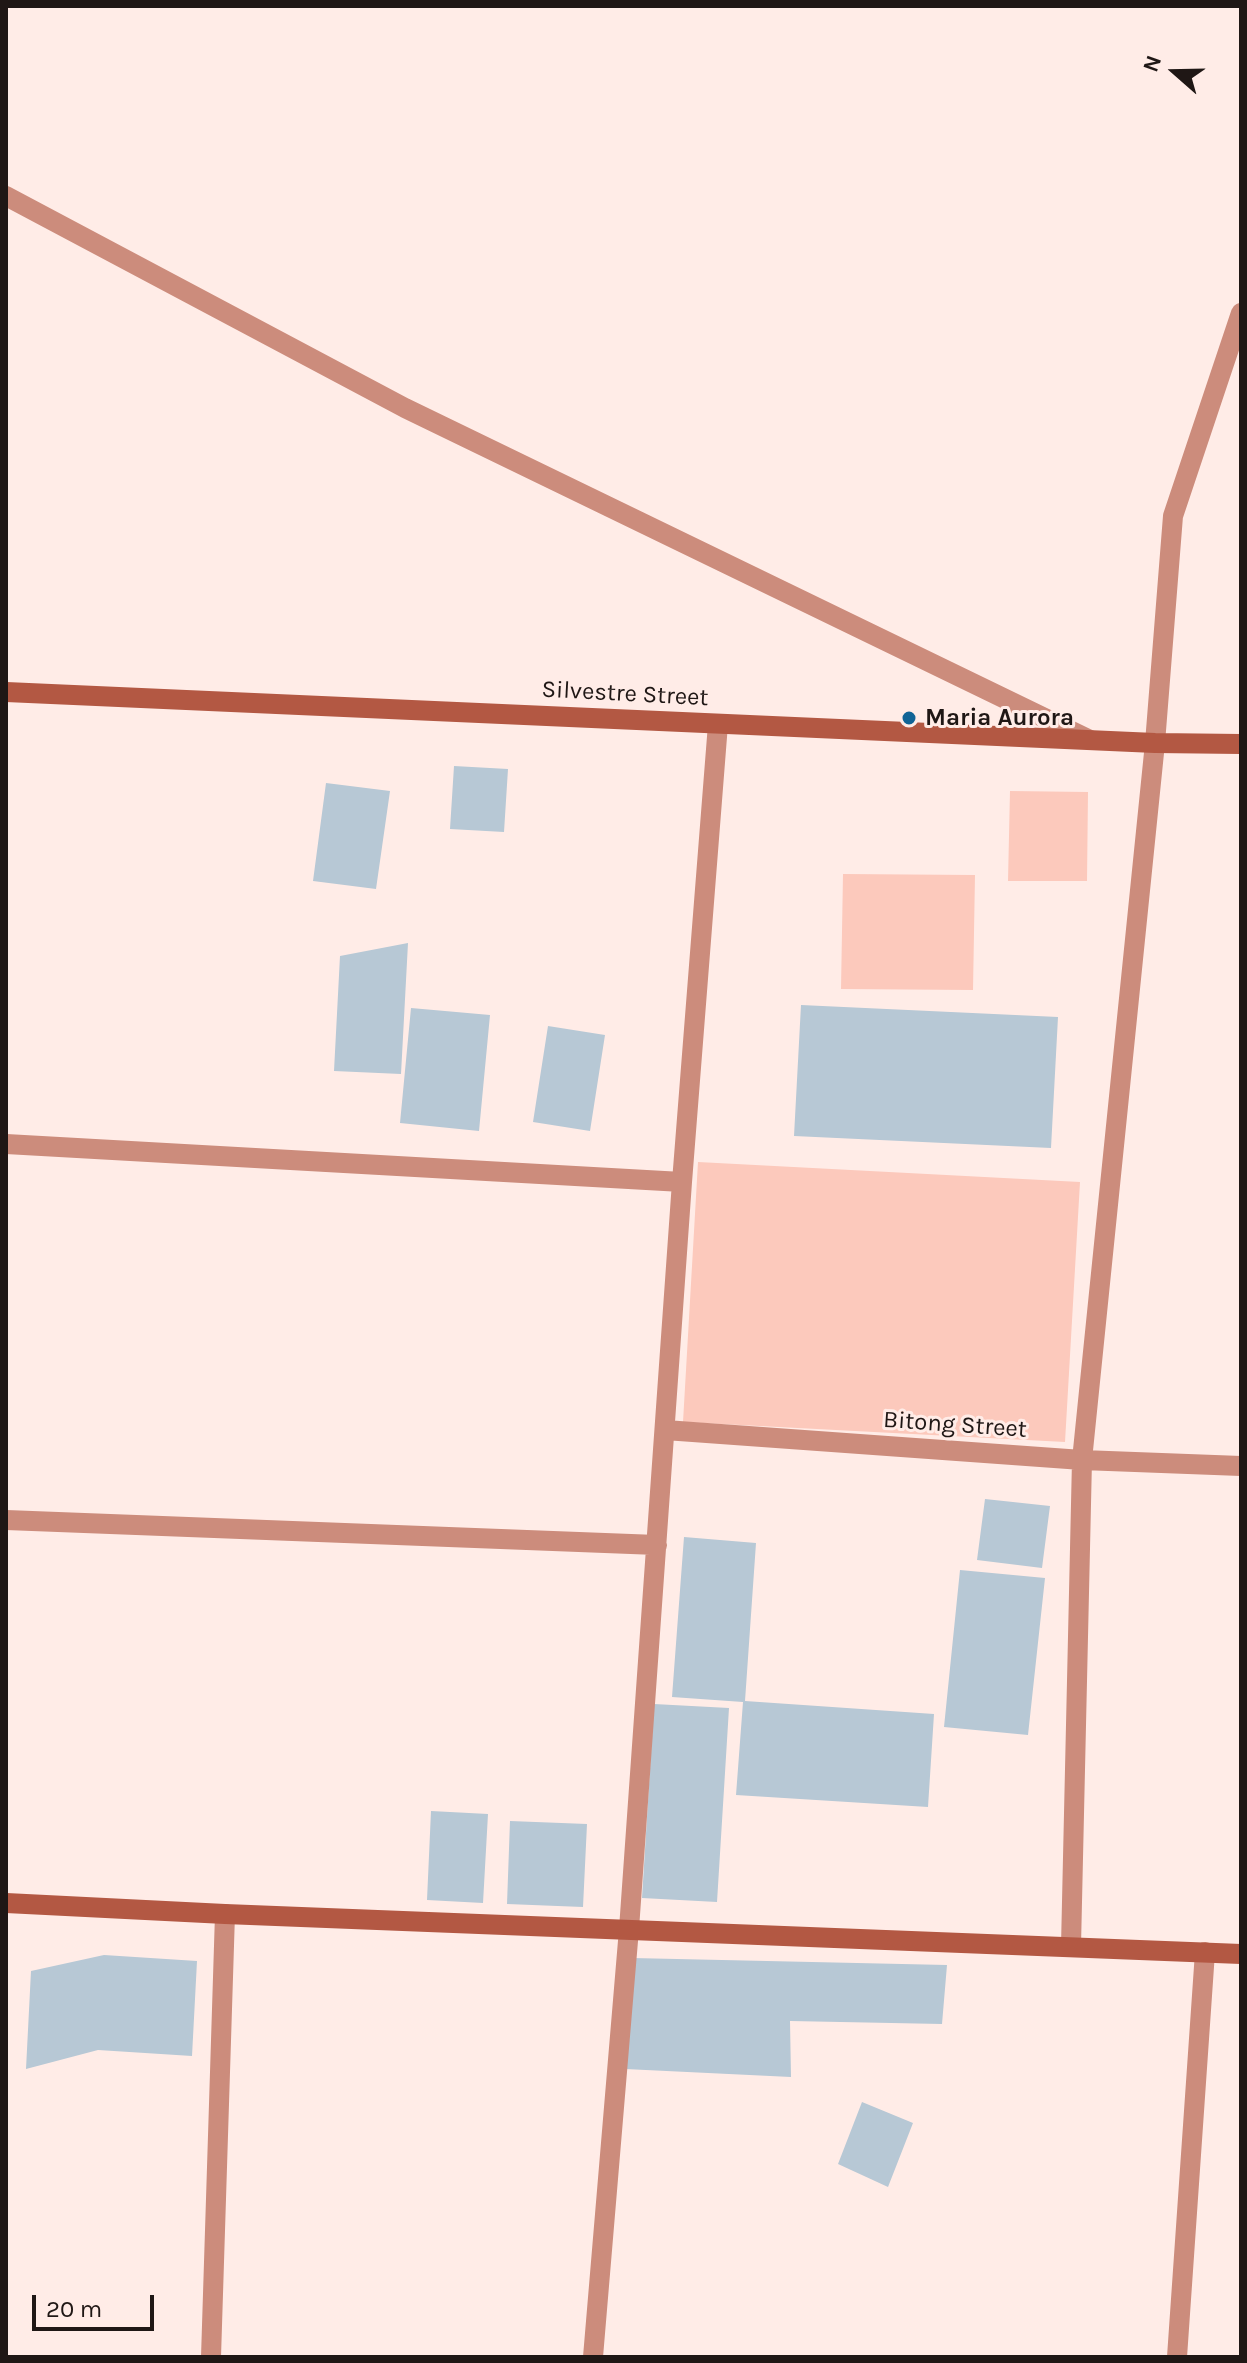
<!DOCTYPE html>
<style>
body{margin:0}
#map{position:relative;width:1247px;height:2363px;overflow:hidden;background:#ffece7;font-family:Karla,sans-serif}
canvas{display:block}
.frame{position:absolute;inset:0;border:8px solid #1f1715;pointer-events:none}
.north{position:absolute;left:1135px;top:32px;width:80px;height:80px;-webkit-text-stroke:6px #ffece7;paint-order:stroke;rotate:290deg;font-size:22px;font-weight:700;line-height:32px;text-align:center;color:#1f1715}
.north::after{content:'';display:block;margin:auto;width:28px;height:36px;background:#1f1715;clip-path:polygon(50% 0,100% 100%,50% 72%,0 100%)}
.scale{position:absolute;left:32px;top:2295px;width:122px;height:36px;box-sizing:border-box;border:4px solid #1f1715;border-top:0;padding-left:10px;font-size:24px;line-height:28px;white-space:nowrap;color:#1f1715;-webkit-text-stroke:6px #ffece7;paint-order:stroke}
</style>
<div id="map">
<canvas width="1247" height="2363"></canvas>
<div class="frame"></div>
<div class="north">N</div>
<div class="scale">20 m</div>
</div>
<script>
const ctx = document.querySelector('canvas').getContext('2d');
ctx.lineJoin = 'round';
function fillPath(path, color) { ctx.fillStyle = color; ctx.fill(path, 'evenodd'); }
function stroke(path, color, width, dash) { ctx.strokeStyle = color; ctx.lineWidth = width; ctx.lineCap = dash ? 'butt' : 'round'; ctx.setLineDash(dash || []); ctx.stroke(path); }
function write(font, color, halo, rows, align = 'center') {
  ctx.font = font + ' Karla,sans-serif'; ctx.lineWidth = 6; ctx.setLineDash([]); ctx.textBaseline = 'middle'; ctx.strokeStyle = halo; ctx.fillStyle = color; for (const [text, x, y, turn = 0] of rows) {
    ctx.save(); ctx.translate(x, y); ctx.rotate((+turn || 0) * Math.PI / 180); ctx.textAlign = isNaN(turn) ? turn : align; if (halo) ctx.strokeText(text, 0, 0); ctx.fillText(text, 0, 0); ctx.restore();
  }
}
fillPath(new Path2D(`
 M1010 791 1088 792 1087 881H1008Z
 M843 874 975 875 973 990 841 989Z
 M698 1162 1080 1182 1065 1442 683 1422Z`), '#fcc9bc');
fillPath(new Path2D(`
 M454 766 508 769 504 832 450 829Z
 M326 783 390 791 376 889 313 881Z
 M408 943 401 1074 334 1071 340 956Z
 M801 1005 1058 1017 1051 1148 794 1136Z
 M411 1008 490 1015 479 1131 400 1123Z
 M548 1026 605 1035 590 1131 533 1122Z
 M985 1499 1050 1506 1042 1568 977 1560Z
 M684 1537 756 1543 745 1701 934 1714 928 1807 736 1795 743 1702 672 1697Z
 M960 1570 1045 1578 1028 1735 944 1727Z
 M654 1704 729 1708 717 1902 642 1898Z
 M431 1811 488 1814 483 1903 427 1900Z
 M510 1821 587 1824 583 1907 507 1904Z
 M104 1955 197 1961 192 2056 98 2050 26 2069 31 1971Z
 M632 1958 947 1965 942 2024 790 2021 791 2077 625 2069Z
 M862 2102 913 2123 888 2187 838 2164Z`), '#b7c8d5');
stroke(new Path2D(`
 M6 196 405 408 1090 740
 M6 1144 682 1182
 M665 1430 1082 1460 1241 1466
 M6 1520 657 1545
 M1071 1946 1082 1460 1155 743 1173 516 1241 313
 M211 2357 225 1914
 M593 2357 629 1929 682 1182 718 724
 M1177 2357 1205 1952`), '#cc8c7c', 20);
stroke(new Path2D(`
 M6 692 1155 743 1241 744
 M6 1903 225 1914 1241 1954`), '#b35843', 20);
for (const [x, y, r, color] of [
 [909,718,8,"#116496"]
]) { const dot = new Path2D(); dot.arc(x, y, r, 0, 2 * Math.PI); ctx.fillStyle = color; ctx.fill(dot); stroke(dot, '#ffece7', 3); }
write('24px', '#1f1715', '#ffece7', [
 ["Silvestre Street",625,694,3],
 ["Bitong Street",955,1425,4]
]);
write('bold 24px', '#1f1715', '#ffece7', [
 ["Maria Aurora",925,718]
], 'left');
</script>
